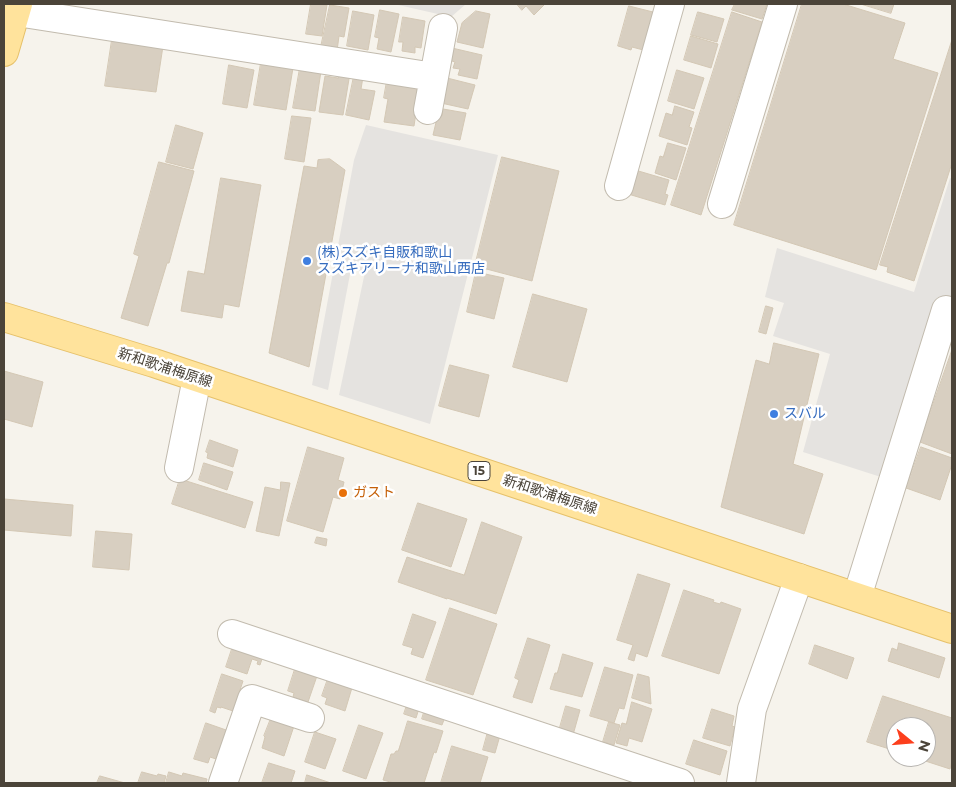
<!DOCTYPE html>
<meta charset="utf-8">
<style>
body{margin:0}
#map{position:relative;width:956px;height:787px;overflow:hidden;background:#f6f3ec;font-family:Montserrat,sans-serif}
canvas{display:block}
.frame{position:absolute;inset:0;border:5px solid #4b4439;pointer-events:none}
.north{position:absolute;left:886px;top:717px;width:50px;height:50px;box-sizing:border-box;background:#fff;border:1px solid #b7b4b0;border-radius:50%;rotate:107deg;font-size:14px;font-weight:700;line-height:20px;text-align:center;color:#4b4439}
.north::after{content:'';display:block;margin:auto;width:18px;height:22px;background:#fc3f1d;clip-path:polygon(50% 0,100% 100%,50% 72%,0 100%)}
</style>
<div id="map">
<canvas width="956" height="787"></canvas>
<div class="frame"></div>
<div class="north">N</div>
</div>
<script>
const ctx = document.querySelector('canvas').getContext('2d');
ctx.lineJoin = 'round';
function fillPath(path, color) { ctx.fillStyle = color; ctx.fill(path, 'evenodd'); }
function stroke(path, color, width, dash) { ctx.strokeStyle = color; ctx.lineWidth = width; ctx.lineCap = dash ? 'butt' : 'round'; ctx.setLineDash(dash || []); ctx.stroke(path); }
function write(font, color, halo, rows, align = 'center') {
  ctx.font = font + ' Montserrat,"Noto Sans JP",sans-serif'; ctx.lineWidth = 5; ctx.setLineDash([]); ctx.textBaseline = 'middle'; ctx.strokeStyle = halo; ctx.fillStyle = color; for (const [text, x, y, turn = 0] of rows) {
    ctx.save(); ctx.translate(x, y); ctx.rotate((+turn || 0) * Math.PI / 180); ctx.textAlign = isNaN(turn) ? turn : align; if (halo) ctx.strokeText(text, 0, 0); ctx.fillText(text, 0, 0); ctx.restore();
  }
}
fillPath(new Path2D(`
 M394 4H466L451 17Z
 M366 125 498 155 430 424 339 395 365 272 351 269 328 390 312 385 354 160Z
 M950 178 952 179V304L884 478 803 452 830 354 773 336 784 303 765 297 777 248 914 292Z`), '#e5e3e0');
const building = new Path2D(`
 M311 4 327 5 322 36 306 34Z
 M517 4H545L534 15 526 6 522 10Z
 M735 4H767L762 19 732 10Z
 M802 4H843L905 23 893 59 938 73 876 270 734 225Z
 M861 4H894L891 13Z
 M330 5 349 8 344 37 339 36 337 51 321 47Z
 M629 6 657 13 647 51 632 47 631 50 618 46Z
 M380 10 399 14 391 52 377 49 379 38 375 37Z
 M353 11 374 15 368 50 347 46Z
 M476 11 490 14 483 48 457 42 462 23Z
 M698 12 724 19 717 42 691 35Z
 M732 12 762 22 701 215 671 205Z
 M403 17 425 21 421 48 415 47V53L402 51 403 42H399Z
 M691 36 718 44 711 68 684 60Z
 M112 40 163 46 156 92 105 86Z
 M952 40V163L914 281 887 272 888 267 880 265Z
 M452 48 482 55 477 79 458 75 460 69 453 68 455 62 449 60Z
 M261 63 293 68 286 110 254 105Z
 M229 65 254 70 247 108 223 104Z
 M300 68 321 71 315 111 293 108Z
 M677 70 704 78 694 109 668 101Z
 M339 71 350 73 343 115 319 112 325 76 338 78Z
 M354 76 363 77 361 89 375 91 369 120 346 115Z
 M447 78 475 85 468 109 441 103Z
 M387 81 420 86 414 126 384 122 388 99 384 98Z
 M675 106 694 112 689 127 692 128 687 145 659 136 666 113 672 115Z
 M443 109 466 113 460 140 433 135 438 114 442 115Z
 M292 116 311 118 304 162 285 159Z
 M176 125 203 133 193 169 166 162Z
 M668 143 686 148 676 180 655 173 660 156 663 157Z
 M502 157 559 171 532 281 475 266Z
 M330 159 345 170 309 367 269 353 304 166 317 168 318 160Z
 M159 162 194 171 169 263H167L148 326 121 318 139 256 134 254Z
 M635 170 669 180 665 194 668 195 665 205 628 194Z
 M221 178 261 185 239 307 224 304 222 318 181 311 188 271 204 274Z
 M476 272 504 278 494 319 467 312Z
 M533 294 587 309 567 382 513 367Z
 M766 306 773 308 766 334 759 332Z
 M774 343 819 354 793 464 823 474 804 534 721 507 756 360 769 364Z
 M952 350V454L920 442Z
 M450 365 489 375 479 417 439 406Z
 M4 371 43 382 32 427 4 419Z
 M210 440 238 450 233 467 207 458 208 453 206 452Z
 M308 447 344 458 338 480 344 482 340 499 333 497 323 532 287 521Z
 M921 447 952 458V464L940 500 906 488Z
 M204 463 233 472 227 490 199 480Z
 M180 479 253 502 245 528 172 504Z
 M281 482 290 483 279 536 256 531 265 487 280 490Z
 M4 499 73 505 71 536 4 530Z
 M418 503 467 519 451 567 402 550Z
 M482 522 522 537 496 614 447 598V599L398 582 407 557 464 575Z
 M96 531 132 534 129 570 93 567Z
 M317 537 327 539 326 546 315 543Z
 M638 574 670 584 647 657 636 653 634 661 628 659 633 645 617 640Z
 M684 590 714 600 713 602 720 604 721 602 741 609 719 674 662 656Z
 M450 608 497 624 473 695 426 680Z
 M413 614 436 622 423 658 411 654 413 648 403 645Z
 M528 638 550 645 532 703 513 697 519 680 515 678Z
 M899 643 945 658 939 678 888 661 892 648 897 650Z
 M815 645 854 658 847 679 809 664Z
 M233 646 265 650 260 665 257 664 258 661 252 659 247 674 226 667Z
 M563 654 593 663 582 697 550 689 555 673H557Z
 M296 666 318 673 308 702 293 697 294 693 288 691Z
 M605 667 633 675 624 709 619 708 614 723 590 716Z
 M330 673 354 681 345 711 325 704 327 698 322 696Z
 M222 674 243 681 233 711 221 707V708L217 707 215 713 210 711Z
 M638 674 649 677 651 704 632 698Z
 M883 696 952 718V761L950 769 913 757H926V727H896V751L867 742Z
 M409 699 421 702 416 718 404 714Z
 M632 702 652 709 642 742 629 738 627 746 616 743 622 723 626 724Z
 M426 706 447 712 442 725 422 719Z
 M566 706 580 710 573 735 559 731Z
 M712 709 734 716 732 726 735 727 730 746 703 738Z
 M272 716 295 723 284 756 262 748 265 737 264 736Z
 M408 721 443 731 436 753 434 752 424 783H394L383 780 391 754H394L396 751H398Z
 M609 722 620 725 614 745 603 742Z
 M206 723 229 731 219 760 210 757 208 763 194 759Z
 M359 725 383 733 366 779 343 771Z
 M489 728 501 732 495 753 483 750Z
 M315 732 336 739 325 769 305 762Z
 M694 740 727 751 720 775 686 764Z
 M452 746 488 757 480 783H441Z
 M269 763 295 771 291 783H262Z
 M142 772 157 776 158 774 166 776 164 783H138Z
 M169 772 182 776 183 773 207 779 206 783H166Z
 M307 775 331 783H332H305Z
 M100 776 125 783H97Z`);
fillPath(building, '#d8cfc1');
stroke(building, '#d3c7b4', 1);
const minor = new Path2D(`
 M4 10 434 77
 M428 110 443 28
 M619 186 670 4
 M722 204 783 4
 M179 468 197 378
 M857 597 946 310
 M232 634 680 783
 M223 783 252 699 310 718
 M741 783 752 709 799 578`);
const major = new Path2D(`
 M4 52 18 4
 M4 317 154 363 952 629`);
stroke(minor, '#c2bbae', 30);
stroke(major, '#e6c16a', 30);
stroke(minor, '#fff', 28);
stroke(major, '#ffe39c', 28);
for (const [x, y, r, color] of [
 [307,261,5,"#3f7fe0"],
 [774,414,5,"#3f7fe0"],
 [343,493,5,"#e8710a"]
]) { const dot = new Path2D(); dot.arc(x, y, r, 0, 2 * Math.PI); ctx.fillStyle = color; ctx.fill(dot); stroke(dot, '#fff', 2); }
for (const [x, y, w] of [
 [479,471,22]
]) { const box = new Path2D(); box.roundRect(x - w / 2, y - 9.5, w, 19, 4); ctx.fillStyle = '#fff'; ctx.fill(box); stroke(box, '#4b4439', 1); }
write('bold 12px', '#4b4439', null, [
 ["15",479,471]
]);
write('14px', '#366cbe', '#fff', [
 ["(株)スズキ自販和歌山",317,253],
 ["スズキアリーナ和歌山西店",317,269],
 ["スバル",784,414]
], 'left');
write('14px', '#4b4439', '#fff', [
 ["新和歌浦梅原線",165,368,18],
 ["新和歌浦梅原線",550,495,18]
]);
write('14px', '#c56008', '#fff', [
 ["ガスト",353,493]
], 'left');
</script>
